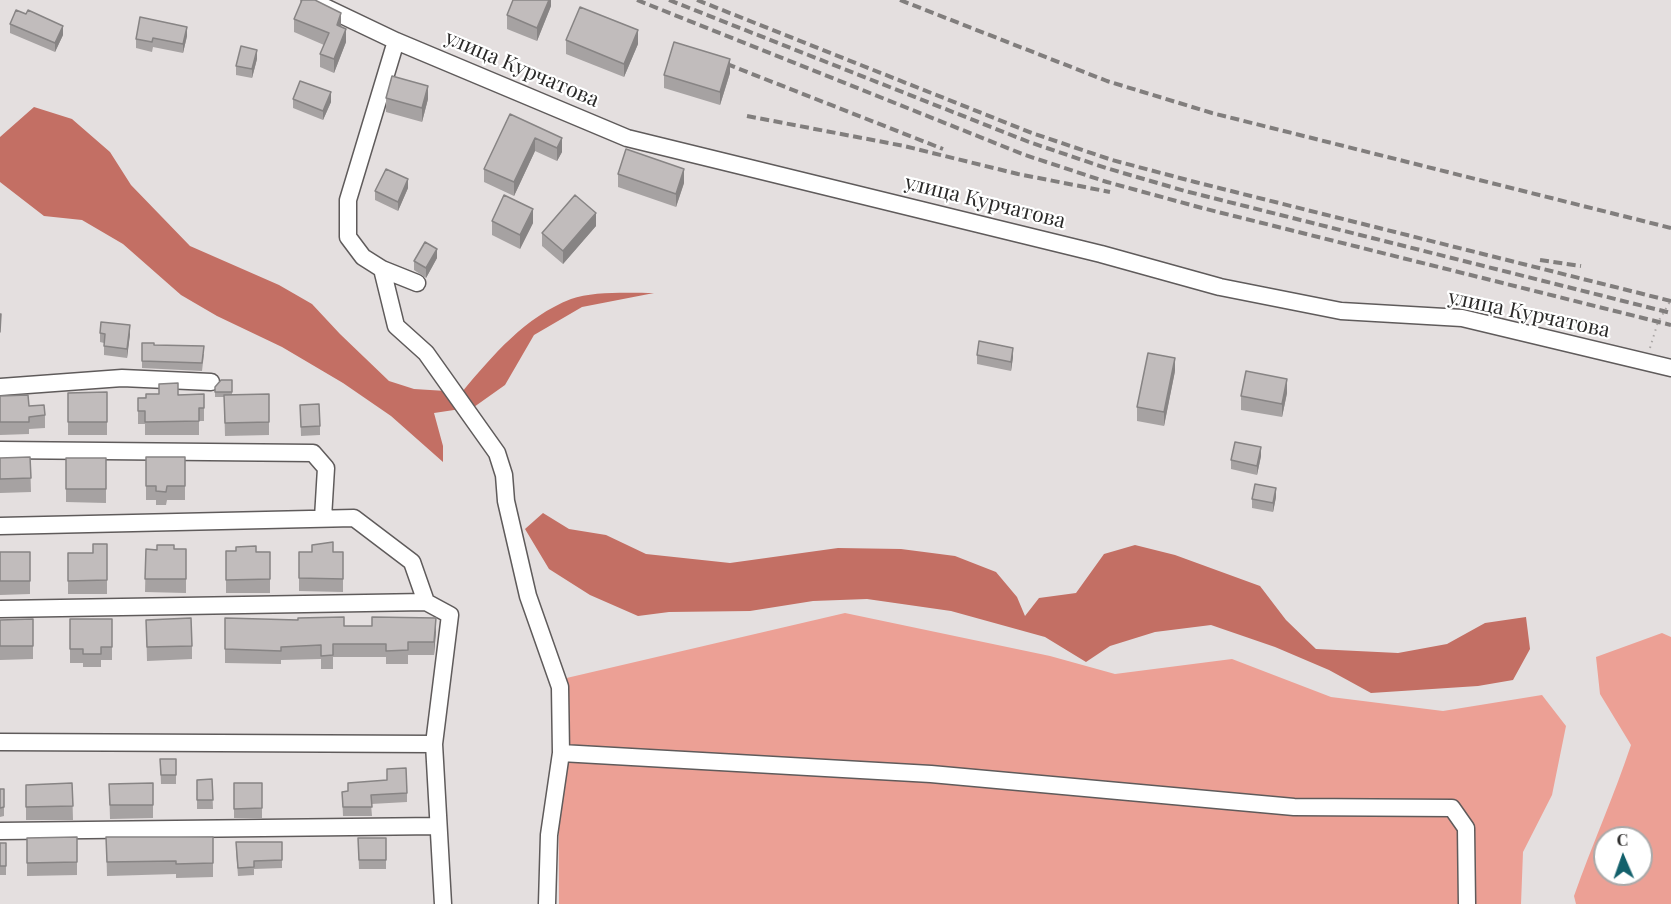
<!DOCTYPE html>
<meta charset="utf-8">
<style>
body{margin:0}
#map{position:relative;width:1671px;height:904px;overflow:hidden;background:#e4dfdf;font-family:"Playfair Display",serif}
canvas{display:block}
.north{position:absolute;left:1593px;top:826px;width:60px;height:60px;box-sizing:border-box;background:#fff;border:2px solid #aaa9a9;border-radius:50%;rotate:358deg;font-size:16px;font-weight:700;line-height:24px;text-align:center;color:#2a2928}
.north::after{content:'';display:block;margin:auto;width:21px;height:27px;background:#12606b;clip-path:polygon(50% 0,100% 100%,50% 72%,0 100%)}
</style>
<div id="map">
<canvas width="1671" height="904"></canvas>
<div class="north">С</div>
</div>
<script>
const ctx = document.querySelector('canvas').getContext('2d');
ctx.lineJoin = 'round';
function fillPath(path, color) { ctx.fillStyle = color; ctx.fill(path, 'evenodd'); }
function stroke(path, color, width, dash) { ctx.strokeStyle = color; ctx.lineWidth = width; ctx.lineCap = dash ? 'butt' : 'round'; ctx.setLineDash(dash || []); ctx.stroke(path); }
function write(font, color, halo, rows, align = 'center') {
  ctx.font = font + ' "Playfair Display",serif'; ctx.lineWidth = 4.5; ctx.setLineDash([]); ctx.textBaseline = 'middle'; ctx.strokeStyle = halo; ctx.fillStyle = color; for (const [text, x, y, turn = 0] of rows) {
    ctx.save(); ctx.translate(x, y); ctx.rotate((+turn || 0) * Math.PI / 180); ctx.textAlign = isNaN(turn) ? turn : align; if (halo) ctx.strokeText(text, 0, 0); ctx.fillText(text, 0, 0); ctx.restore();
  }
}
fillPath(new Path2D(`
 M845 613 1050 656 1115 674 1232 659 1331 697 1443 711 1542 695 1566 726 1552 795 1523 852 1521 904H559L558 680Z
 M1662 633 1671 637V904H1576L1574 896C1592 845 1614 796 1631 745L1600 694 1596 657ZM1605 838H1641V874H1605Z`), '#eca095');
fillPath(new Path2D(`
 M34 107 72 119 110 152 131 185 190 246 279 285 312 304 340 334 389 381 414 389 462 392C493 355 525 317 571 299 593 291 631 293 654 293L582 307 534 335 505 385 474 407 434 413 443 446V462L391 416 343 383 282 347 217 316 181 295 123 244 82 220 44 216 0 182V137Z
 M543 513 569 529 606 535 646 554 730 563 838 548 901 549 955 556 996 572 1017 597 1025 616 1039 598 1076 593 1104 554 1135 545 1175 555 1260 586 1286 620 1316 649 1398 653 1447 644 1485 623 1526 617 1530 649 1513 680 1478 686 1371 693 1329 670 1275 647 1211 625 1155 632 1110 646 1086 662 1045 637 951 611 867 599 813 601 750 611 669 612 638 616 590 595 549 569 525 529Z`), '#c36f64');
const minor = new Path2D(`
 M310 0 396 41 627 138 1101 254 1220 287 1341 311 1462 318 1671 368
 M396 41 348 200V237L363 257 382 269 417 283
 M382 269 396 326 426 353 497 453 504 475 506 501 528 596 560 687 561 753 549 835 547 904
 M0 387 122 378 211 382
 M0 450 313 453 326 468 323 518
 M0 526 354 518 412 562 426 602
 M0 609 426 602 450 615 434 744 443 904
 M0 742 434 744
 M561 753 931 774 1294 807 1452 808 1466 828 1467 904
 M0 831 438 826`);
stroke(minor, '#5f5b5b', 19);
stroke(new Path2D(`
 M1650 348 1658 322 1671 300`), '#a9a5a4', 2, [1.5, 4.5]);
stroke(minor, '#fff', 16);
stroke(new Path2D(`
 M637 0 1025 155 1107 182 1202 208 1671 325
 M669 0 1029 142 1106 168 1185 191 1671 313
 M697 0 1032 133 1112 160 1195 182 1671 301
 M900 0 1107 81 1212 113 1671 228
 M714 59 943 149
 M747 116 904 146 1018 174 1110 192
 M1540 260 1581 266`), '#817e7d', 4, [9, 4.5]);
fillPath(new Path2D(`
 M551 0V6L537 41 507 29V15Z
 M26 14 63 35 55 52 10 33V24Z
 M294 19 341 27 346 42 334 73 320 67V54L324 45 294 32Z
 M187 36 183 53 153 47 152 52 136 48V39Z
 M566 40 638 44 624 77 566 54Z
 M257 59 252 78 236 75V66Z
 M730 73 720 105 664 88V75Z
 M386 98 428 99 422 122 386 112Z
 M293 99 331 102 323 120 293 108Z
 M510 114 562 152 557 161 535 151 514 196 484 182V169Z
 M618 174 684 183 676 207 618 187Z
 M408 188 398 211 375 200V191Z
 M492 221 533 223 520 249 492 235Z
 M596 226 563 264 542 246V233Z
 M437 258 426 278 414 270V261Z
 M100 333 130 334 127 358 104 355V343L100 342Z
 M142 343 204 354 202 371 142 368Z
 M977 355 1013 357 1011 371 977 364Z
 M1175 371 1164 426 1137 421V407Z
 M232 380V395L269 394V435L225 436 224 397H215V387Z
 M107 392V435H68V393Z
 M1287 393 1282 417 1241 410V396Z
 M204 394V421H199V435H145V424H138V398L178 395Z
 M0 396 29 406 45 415V428L29 429V434L0 435Z
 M300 405 320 426V435L301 436Z
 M1261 456 1257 475 1231 469V460Z
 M30 457 31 492 0 493V458Z
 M146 457H185V500H167L166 505H156V500H146Z
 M66 458H106V503L66 502Z
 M1276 497 1273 512 1252 508V499Z
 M107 544V594H68V553H93Z
 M146 549H186V593L145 592Z
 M226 551 270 552V593H226Z
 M0 552H30V594L0 595Z
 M299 552H343V592L299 591Z
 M225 618 344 626 436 631 434 655H408V664H386V657H333V669H321V659L281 660V664L225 663Z
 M33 619V659L0 660V620Z
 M70 619H112V660H101V667H83V663H70Z
 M146 620 192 646V659L147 661Z
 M160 759H176V784H161Z
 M387 769 407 793V802L371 804 372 816H343L342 792 348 791 387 780Z
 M212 779 213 809H197V780Z
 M72 783 73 820H26V785Z
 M153 783V818L110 819 109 784Z
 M234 783H262V818H234Z
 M0 789H4V816L0 817Z
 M77 837V875L27 876V838Z
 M106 837H213V877L176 878V874L107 876Z
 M358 838H386V869H359Z
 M282 842V868L254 869V875L238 876 236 850Z
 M0 843H6V875H0Z`), '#a6a2a2');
fillPath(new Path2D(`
 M549 0H551V6L537 41V28Z
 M341 13V27L337 25Z
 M63 26V35L55 52V43Z
 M187 27V36L183 53V44Z
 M346 29V42L334 73V59Z
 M638 30V44L624 77V64Z
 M257 50V59L252 78V69Z
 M730 59V73L720 105V92Z
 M428 86V99L422 122V108Z
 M331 92V102L323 120V111Z
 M535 138V151L514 196V182Z
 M562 138V152L557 161V148Z
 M684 169V183L676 207V194Z
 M408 179V188L398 211V202Z
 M533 209V223L520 249V235Z
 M596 213V226L563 264V251Z
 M437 249V258L426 278V268Z
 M130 325V334L127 358V349Z
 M1013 348V357L1011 371V362Z
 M1175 358V371L1164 426V412Z
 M1287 379V393L1282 417V404Z
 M1261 447V456L1257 475V466Z
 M1276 488V497L1273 512V503Z
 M436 618V631L434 655V642Z`), '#878484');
const building = new Path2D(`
 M302 0H315L341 13 337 25 346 29 334 59 320 54 329 33 294 19Z
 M513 0H549L537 28 507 15Z
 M580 7 638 30 624 64 566 40Z
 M16 10 26 14 28 10 63 26 55 43 10 24Z
 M140 17 187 27 183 44 153 38 152 42 136 39Z
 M674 42 730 59 720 92 664 75Z
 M241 46 257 50 252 69 236 66Z
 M392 76 428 86 422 108 386 98Z
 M300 81 331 92 323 111 293 99Z
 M510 114 562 138 557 148 535 138 514 182 484 169Z
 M626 149 684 169 676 194 618 174Z
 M386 169 408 179 398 202 375 191Z
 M504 195 533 209 520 235 492 221Z
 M575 195 596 213 563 251 542 233Z
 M425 242 437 249 426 268 414 261Z
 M0 314H1L0 332Z
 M101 322 130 325 127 349 104 346 105 334 100 333Z
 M979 341 1013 348 1011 362 977 355Z
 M142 343H154V345L204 346 202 363 142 361Z
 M1148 353 1175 358 1164 412 1137 407Z
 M1246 371 1287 379 1282 404 1241 396Z
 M221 380H232V392H215V387Z
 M178 383V395L204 394V408H199V421L145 422V411H138V398H146V394H159V384Z
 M107 392V422H68V393Z
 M269 394V422L225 423 224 395Z
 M28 395 29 406 44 405 45 415 29 417V422H0V396Z
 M319 404 320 426 301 427 300 405Z
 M1235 442 1261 447 1257 466 1231 460Z
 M30 457 31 478 0 479V458Z
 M146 457H185V486H167L166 492 156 491V486H146Z
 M66 458H106V489H66Z
 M1255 484 1276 488 1273 503 1252 499Z
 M333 542V552H343V579L299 578V552H312V545Z
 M93 544H107V580L68 581V553H93Z
 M157 545H174V549H186V579H145L146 549 157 550Z
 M256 546V552H270V579L226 580V551H236V547Z
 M0 552H30V581H0Z
 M344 617V626H372V617L436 618 434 642H408V650L386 651V644H333V655L321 656V645L281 647V651L225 649V618L298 620V618Z
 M191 618 192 646 147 647 146 620Z
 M33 619V646H0V620Z
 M70 619H112V647H101V654H83V649H70Z
 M160 759H176V775H161Z
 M406 768 407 793 371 795 372 807H343L342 792 348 791V783L387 780V769Z
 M212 779 213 800H197V780Z
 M72 783 73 806 26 807V785Z
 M153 783V805H110L109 784Z
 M234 783H262V808L234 809Z
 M0 789H4V807L0 808Z
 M77 837V862L27 863V838Z
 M106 837H213V863L176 864V861L107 862Z
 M358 838H386V860H359Z
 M236 842H282V860L254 861V867L238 868Z
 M0 843H6V866H0Z`);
fillPath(building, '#c1bcbc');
stroke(building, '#878484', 1.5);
write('21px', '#2a2928', '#fff', [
 ["улица Курчатова",522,69,23],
 ["улица Курчатова",985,202,14],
 ["улица Курчатова",1529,314,12]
]);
</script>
